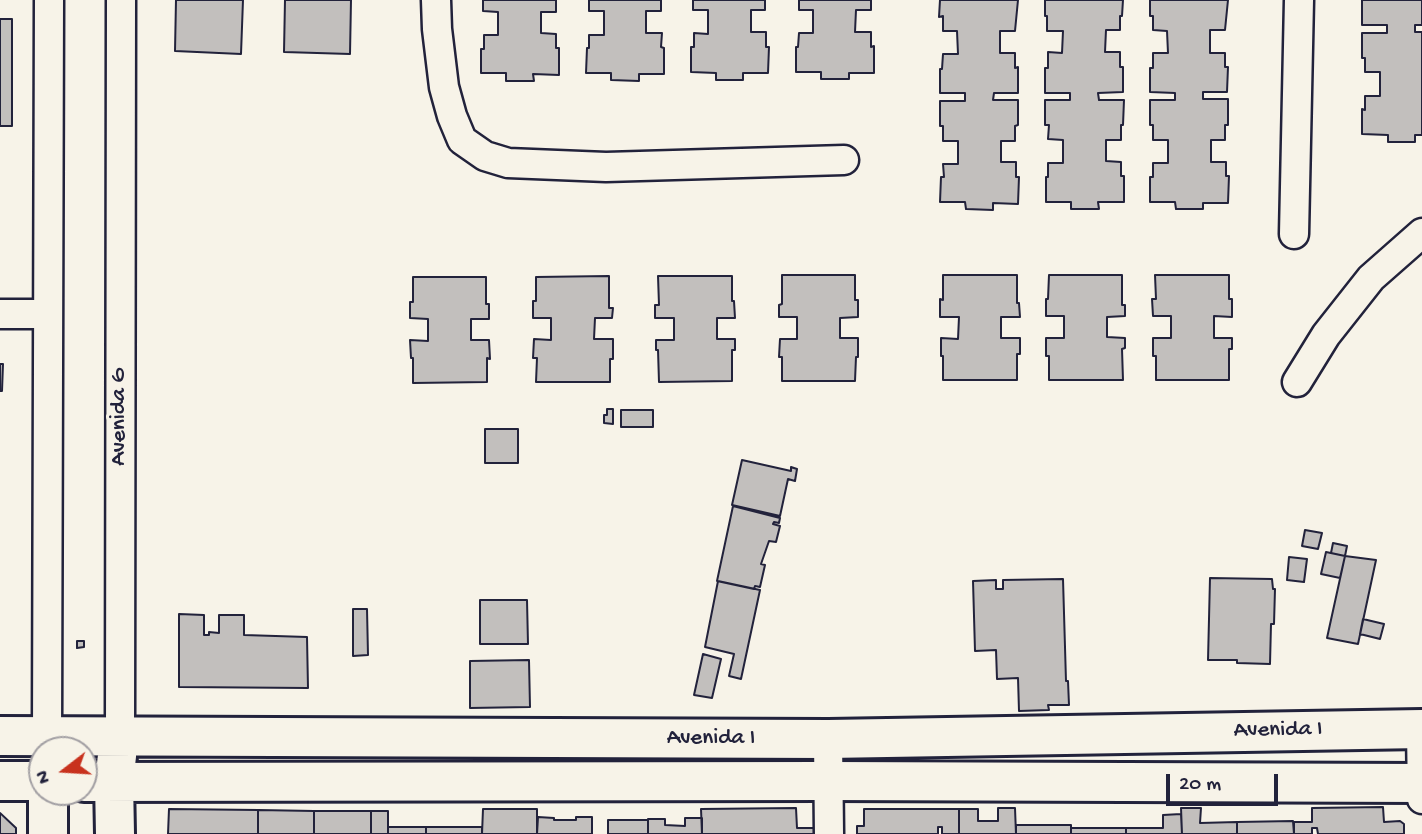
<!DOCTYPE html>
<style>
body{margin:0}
#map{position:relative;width:1422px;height:834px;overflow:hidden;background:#f7f3e8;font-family:"Gochi Hand",sans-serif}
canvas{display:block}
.north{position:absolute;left:28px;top:736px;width:70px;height:70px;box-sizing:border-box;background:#f7f3e8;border:2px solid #a29fa3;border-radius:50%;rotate:253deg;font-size:19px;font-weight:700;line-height:28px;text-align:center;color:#22223b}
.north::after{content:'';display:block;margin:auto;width:24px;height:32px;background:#c8321e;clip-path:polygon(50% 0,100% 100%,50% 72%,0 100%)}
.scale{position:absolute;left:1166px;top:774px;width:112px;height:32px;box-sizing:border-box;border:4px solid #22223b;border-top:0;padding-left:9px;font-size:21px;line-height:24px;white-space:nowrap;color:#22223b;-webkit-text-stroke:5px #f7f3e8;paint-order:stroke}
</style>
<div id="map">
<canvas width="1422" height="834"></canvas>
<div class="north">N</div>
<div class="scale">20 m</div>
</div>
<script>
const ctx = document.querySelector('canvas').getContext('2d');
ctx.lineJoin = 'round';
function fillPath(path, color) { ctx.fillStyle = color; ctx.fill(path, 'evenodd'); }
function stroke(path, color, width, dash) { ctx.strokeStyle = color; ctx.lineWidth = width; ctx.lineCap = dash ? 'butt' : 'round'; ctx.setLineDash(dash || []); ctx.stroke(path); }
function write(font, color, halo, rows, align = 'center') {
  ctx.font = font + ' "Gochi Hand",sans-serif'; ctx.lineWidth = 6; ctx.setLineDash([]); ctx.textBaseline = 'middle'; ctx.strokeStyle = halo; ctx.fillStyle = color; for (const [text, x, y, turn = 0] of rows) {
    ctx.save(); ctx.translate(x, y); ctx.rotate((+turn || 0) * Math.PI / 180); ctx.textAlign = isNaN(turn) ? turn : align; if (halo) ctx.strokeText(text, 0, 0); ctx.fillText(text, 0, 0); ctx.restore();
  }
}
const building = new Path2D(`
 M176 0H243L241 54 175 51Z
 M285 0H351L350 54 284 52Z
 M483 0H556V12H541V33L556 34V48H559V75L533 74 534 81H506V73H481V49H484V35H498V12L483 11Z
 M589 0H661V11H646V33H662L661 47 664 48V74H639V81L611 80V73H586L587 48H589V35H604V11H589Z
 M693 0H765V10H751V32H766V47H769L768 73H743V80H716V73L691 72V47H694V33L708 34V10H693Z
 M799 0H871V10H856L855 32H871V47L874 46V73H849V79H821V72H796V47H798L799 33H813V10H799Z
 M940 0H1018L1015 31H1000V53H1015V68L1018 67V93H994L993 100H1018V125L1015 126V141H1001V162H1016V177H1019L1018 204 993 203V210L966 209 965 202H940L941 177H944L943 164H958V141H943V126H940V101H965V93H940V69H942L943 54H958L957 31H943V16L939 17Z
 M1045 0H1123L1122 16H1120V30H1106L1105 52H1120V67H1123V92L1098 93 1099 100H1124L1123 125H1121V140H1106V161L1121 162V176H1124V202H1098L1099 209H1071V202H1046V177H1048V163H1063V140L1048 139 1049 125H1045V100H1070V93H1045V68H1048V52L1062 53 1063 31H1047V16H1045Z
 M1150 0H1228L1225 30H1210V53H1225V67H1228L1227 92H1203V99H1228V125H1225V140H1211V162H1226V176H1229L1228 203H1203V209H1176L1175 202H1150V177H1153V163H1168V140H1153V125H1150V100H1175V93L1150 92V68H1153V53H1168L1167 31 1153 30V16H1150Z
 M1362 0H1422V25H1415V32H1422V135H1415V142H1388V135L1362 134V109L1365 110V96H1380V72H1365V58H1362V33H1387V25H1362Z
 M0 19H12V126H0Z
 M782 275H855V300H858V317L840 318V338H858V357H856L855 381H782V357H779L780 339H797V317H779V305L782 304Z
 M943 275H1017V303H1019L1020 317H1001V338H1020V354H1017V380H943V356H941V338L958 339 959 317H940V299L943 300Z
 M1049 275H1122V305H1125V316L1107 317V337L1125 338V348L1122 349 1123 380H1049V356H1046V338H1064V316H1046V299H1048Z
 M1155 275H1229V299H1232V317L1214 316V338H1232V349H1229V380H1156V356H1153V338H1171V316H1153L1152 299H1156Z
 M609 276V308H613L612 318H595L594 339H613V359H610V382H536L537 358H533L534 339 551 340V318H533V301H536V277Z
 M658 276H732V301H734L735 318H717V339H735V350H732V381L659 382 658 350H656V340H674V318H655V305H659Z
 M413 277H486V304H489V319H471V340H489L490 359 487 358V382L413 383V358H411L410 340 428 341V319L410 318V302H413Z
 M0 364H3L2 391H0Z
 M607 409H613V424L604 423V415H607Z
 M621 410H653V427H621Z
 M485 429H518V463H485Z
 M742 460 791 471V467L797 469 795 481 788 479 780 516 732 505Z
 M733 506 780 518 779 523 774 522 773 524 780 526 776 542 769 541 761 564 765 565 760 587 755 586 754 589 717 581Z
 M1305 530 1322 533 1318 549 1302 546Z
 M1333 543 1347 546 1345 556 1331 553Z
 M1326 552 1345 556 1340 578 1321 574Z
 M1345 556 1376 560 1358 644 1327 638Z
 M1289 557 1307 559 1304 582 1287 580Z
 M1210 578 1272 579 1273 589H1275L1274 624H1271L1270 664 1237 663V660H1208Z
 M1063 579 1066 681H1068L1069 705H1048L1049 710 1019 711 1018 678 997 679 996 650 975 651 973 581 996 580V589H1003V580Z
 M718 581 760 590 741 679 729 676 734 654 705 647Z
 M480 600H527L528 644H480Z
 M353 609H367L368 655 353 656Z
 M179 614 204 615V635H209V632L219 633V615H244V635L307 637 308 688 179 687Z
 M1363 619 1384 624 1380 639 1360 634Z
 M77 641H84V647L77 648Z
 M703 654 721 659 712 698 694 695Z
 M529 660 530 707 470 708V661Z
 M1383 807 1384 822 1400 821 1404 824V834H1318L1317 828H1312V834H1294V822H1312V808Z
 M796 808 797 828H814V834H702L701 809Z
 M998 808H1015L1016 834H959V809H978V821H998Z
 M1181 808H1201L1200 823 1237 822V834H1182Z
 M169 809 258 810V834H168Z
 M483 809H537V834H482Z
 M864 809H959V834H942V827H938V834H857V826H864Z
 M258 810 314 811V834H258Z
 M314 811H371V834H314Z
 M371 811H388V834H371Z
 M0 813 16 828V834H0Z
 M1181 814 1182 834H1126V828H1163V815Z
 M538 817 554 818V820H576V817H592V834H537Z
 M685 818H702V834H648V819H665V825L685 826Z
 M608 820H648V834H608Z
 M1293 821 1294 834H1237V822Z
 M1016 825H1071V834H1016Z
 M388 827H426V834H388Z
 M426 827H482V834H426Z
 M1071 828H1126V834H1071Z`);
fillPath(building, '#c2bfbd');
stroke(building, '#22223b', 2);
const street = new Path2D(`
 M436 0 437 29 444 87 452 116 462 140 485 156 508 163 606 167 844 160
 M1294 234 1299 0
 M0 314H47
 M1297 382 1326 335 1371 278 1422 233
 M1421 729 1422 799
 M47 736 49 0
 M120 736 121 0
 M828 739 829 834`);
const secondary = new Path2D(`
 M0 736 828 739 1422 729
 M0 781H42
 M84 782 828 781 1422 783
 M48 792V834
 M115 834 114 781 117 756`);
stroke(street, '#22223b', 33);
stroke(secondary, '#22223b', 44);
stroke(street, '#f7f3e8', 28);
stroke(secondary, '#f7f3e8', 38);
write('23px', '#22223b', '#f7f3e8', [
 ["Avenida G",120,417,-90],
 ["Avenida I",1278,731,-1],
 ["Avenida I",711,739]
]);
</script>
